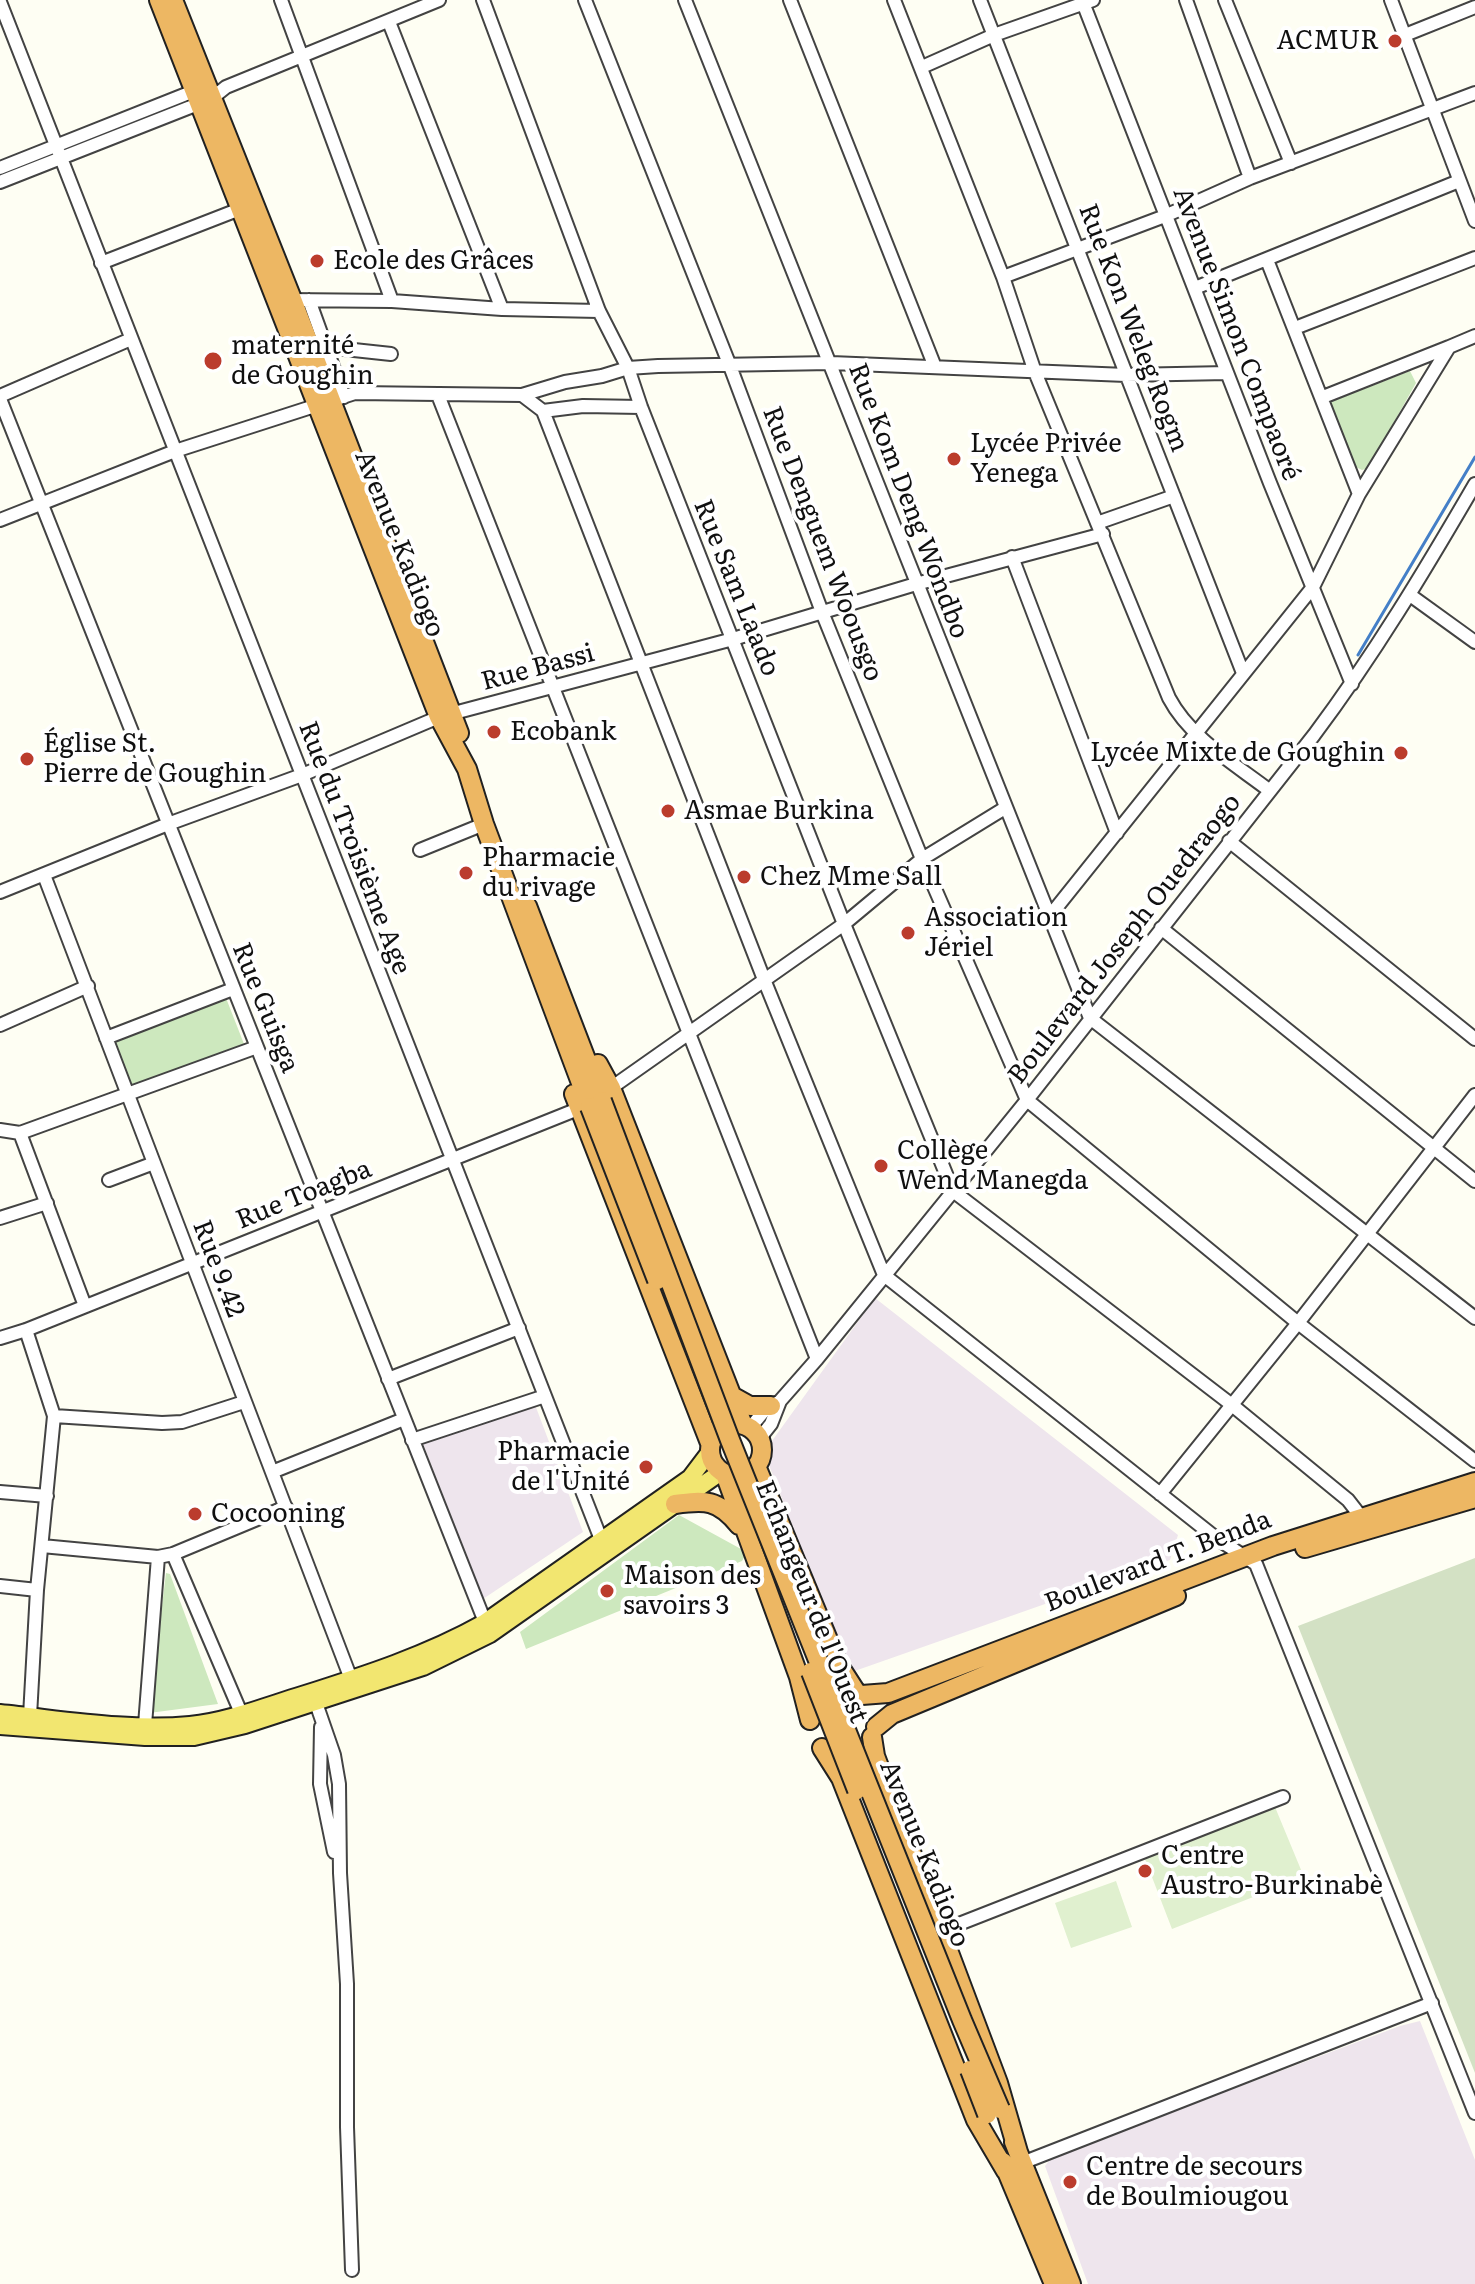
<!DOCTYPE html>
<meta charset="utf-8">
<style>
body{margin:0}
canvas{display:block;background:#fefef3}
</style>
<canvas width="1475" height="2284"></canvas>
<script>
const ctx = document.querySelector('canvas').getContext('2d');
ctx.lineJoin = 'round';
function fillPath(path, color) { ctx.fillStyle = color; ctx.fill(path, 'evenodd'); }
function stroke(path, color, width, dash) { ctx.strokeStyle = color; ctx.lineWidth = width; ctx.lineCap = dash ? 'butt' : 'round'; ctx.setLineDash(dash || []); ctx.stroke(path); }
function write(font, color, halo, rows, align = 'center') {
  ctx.font = font + ' Literata,serif'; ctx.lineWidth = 8; ctx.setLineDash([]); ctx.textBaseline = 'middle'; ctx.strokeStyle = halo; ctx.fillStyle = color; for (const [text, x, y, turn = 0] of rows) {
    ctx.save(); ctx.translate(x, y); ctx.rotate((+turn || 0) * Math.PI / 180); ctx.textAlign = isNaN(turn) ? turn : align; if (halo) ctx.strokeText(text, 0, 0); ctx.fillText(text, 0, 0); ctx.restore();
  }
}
fillPath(new Path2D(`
 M875 1298 1178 1535 1170 1560 849 1673 764 1452Z
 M534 1402 583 1532 483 1599 423 1444Z
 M1420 2021 1475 2160V2284H1088L1045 2166 1052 2157 1400 2026Z`), '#eee5ed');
fillPath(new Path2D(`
 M1410 371 1416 383 1368 468 1362 470 1356 467 1330 402Z
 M226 998 244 1044 132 1087 115 1041Z
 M679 1515 741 1549 745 1556 742 1561 526 1649 520 1632Z
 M166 1573 170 1574 218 1704 149 1713Z`), '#cde8be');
fillPath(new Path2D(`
 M1475 1558V2073L1298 1626Z`), '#d3e1c4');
fillPath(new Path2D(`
 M1275 1807 1304 1877 1172 1929 1145 1859Z
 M1116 1881 1132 1927 1071 1948 1055 1903Z`), '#e0f0cf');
stroke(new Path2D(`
 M1358 655 1475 457`), '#447fc7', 3);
const minor = new Path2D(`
 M281 0 392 301
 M483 0 599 311 628 368 641 407 844 924 953 1191 1232 1405 1348 1500 1362 1518
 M585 0 730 366 822 612 922 859 1027 1100 1298 1323 1475 1461
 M685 0 1090 1018 1475 1318
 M790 0 935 367
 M894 0 1003 277 1035 372 1169 698C1190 738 1235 764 1270 791
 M980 0 1243 673
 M1082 0 1270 483 1352 684
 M1186 0 1250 178
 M1225 0 1291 163
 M1391 0 1475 221
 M0 2 604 1547
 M389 22 502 309
 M1405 35 1475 7
 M922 67 994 35 1093 0
 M0 168 199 89
 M0 182 198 104 211 99 226 87 439 0
 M1267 260 1359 494
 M101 263 240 209
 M1003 277 1165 216 1250 178 1475 93
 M1195 288 1459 181
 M287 300 392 301 502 309 599 311
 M309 300 344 397
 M1295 328 1475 258
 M326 347 391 354
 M438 395 817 1359
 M522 395 543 411 583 406 641 407
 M0 396 131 339
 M1323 397 1449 347
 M0 399 487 1627
 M543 411 765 982 884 1275 1216 1538 1256 1564 1475 2113
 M0 520 175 451 355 393 522 395 565 382 602 376 628 368 658 366 831 363 1126 375 1227 373
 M1097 523 1174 496
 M1012 557 1117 833
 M1410 595 1475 642
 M1229 841 1475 1039
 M420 850 484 824
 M44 875 351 1679
 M0 892 168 824 302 775 439 717 733 639 916 584 1103 534
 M1049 917 1313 587 1359 494 1449 347 1475 336
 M1161 928 1475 1181
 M0 1025 88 986
 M106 1038 233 989
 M611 1088 844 924 922 859 1005 808
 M0 1130 20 1133 257 1047
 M20 1133 85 1306
 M109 1180 154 1163
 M0 1218 47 1203
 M26 1330 54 1416 37 1590 30 1716
 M0 1338 26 1330 578 1109
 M388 1379 519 1328
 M54 1416 162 1423 182 1422 244 1402
 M750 1428 764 1411 780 1401 817 1359 1027 1100 1314 735C1374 655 1425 570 1475 484
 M759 1439 771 1424 780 1401
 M412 1440 545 1396
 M272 1472 404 1419
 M0 1492 47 1496
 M1160 1494 1298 1323 1475 1095
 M42 1546 158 1557 173 1554 286 1507
 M173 1554 241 1713
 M0 1586 37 1590
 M316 1703 334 1755 339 1784 340 1873 347 1984V2127L352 2270
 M145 1725 158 1557
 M321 1727 320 1784 334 1852
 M941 1931 1283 1797
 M1022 2163 1432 2003`);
const major = new Path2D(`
 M0 1713C61 1719 129 1731 190 1725 228 1721 266 1706 302 1695 365 1675 427 1655 484 1623L690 1478 709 1453
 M0 1726 145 1737H194L245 1725 423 1667 490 1634 721 1472`);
const highway = new Path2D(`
 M159 0 439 717 467 769 484 824 590 1107
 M173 0 292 299 459 733
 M527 906 602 1101
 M598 1064 611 1088 743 1425
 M574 1094 710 1443
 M732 1396 750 1406H771
 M710 1450a26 26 0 1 1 52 0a26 26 0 1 1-52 0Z
 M756 1466 838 1664 856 1692
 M725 1474 799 1677 810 1720
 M675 1504C705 1500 718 1499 739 1525
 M1305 1548 1475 1498
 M862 1695 888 1693 1273 1546 1475 1482
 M876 1727 892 1714 1176 1596
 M872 1737 875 1756 998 2083 1018 2152
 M822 1748 841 1778 976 2120 1006 2171
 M1014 2142 1071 2284
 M1003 2162 1054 2284`);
stroke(minor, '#434343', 16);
stroke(major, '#212121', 20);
stroke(highway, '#212121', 22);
stroke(minor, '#fff', 12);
stroke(major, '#f2e670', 16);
stroke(highway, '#edb763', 18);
const highwayBridge = new Path2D(`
 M602 1101 730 1440 962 2020 1000 2109
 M590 1107 657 1280
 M811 1672 857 1790
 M970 2070 987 2114`);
stroke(highwayBridge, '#212121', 22, []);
stroke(highwayBridge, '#edb763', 18);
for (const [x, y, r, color] of [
 [1395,41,8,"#bb3c2d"],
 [317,261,8,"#bb3c2d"],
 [213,361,10,"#bb3c2d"],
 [954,459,8,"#bb3c2d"],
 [494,732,8,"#bb3c2d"],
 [1401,753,8,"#bb3c2d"],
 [27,759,8,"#bb3c2d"],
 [668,811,8,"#bb3c2d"],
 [466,873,8,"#bb3c2d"],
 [744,877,8,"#bb3c2d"],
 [908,933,8,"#bb3c2d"],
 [881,1166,8,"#bb3c2d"],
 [646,1467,8,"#bb3c2d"],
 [195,1514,8,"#bb3c2d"],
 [607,1591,8,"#bb3c2d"],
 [1145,1871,8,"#bb3c2d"],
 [1070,2182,8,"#bb3c2d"]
]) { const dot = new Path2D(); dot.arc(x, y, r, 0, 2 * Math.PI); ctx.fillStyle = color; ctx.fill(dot); stroke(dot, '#fff', 3); }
write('26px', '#101010', '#fff', [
 ["ACMUR",1379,41,"right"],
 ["Ecole des Grâces",333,261],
 ["maternité",231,346],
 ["de Goughin",231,376],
 ["Lycée Privée",970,444],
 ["Yenega",970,474],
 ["Ecobank",510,732],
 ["Église St.",43,744],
 ["Pierre de Goughin",43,774],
 ["Lycée Mixte de Goughin",1385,753,"right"],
 ["Asmae Burkina",684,811],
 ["Pharmacie",482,858],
 ["du rivage",482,888],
 ["Chez Mme Sall",760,877],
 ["Association",924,918],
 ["Jériel",924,948],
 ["Collège",897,1151],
 ["Wend Manegda",897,1181],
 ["Pharmacie",630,1452,"right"],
 ["de l'Unité",630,1482,"right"],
 ["Cocooning",211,1514],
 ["Maison des",623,1576],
 ["savoirs 3",623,1606],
 ["Centre",1161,1856],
 ["Austro-Burkinabè",1161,1886],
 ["Centre de secours",1086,2167],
 ["de Boulmiougou",1086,2197]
], 'left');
write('26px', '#101010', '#fff', [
 ["Rue Kon Weleg Rogm",1133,328,69],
 ["Avenue Simon Compaoré",1236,334,69],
 ["Rue Kom Deng Wondbo",908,501,69],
 ["Avenue Kadiogo",399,544,68],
 ["Rue Denguem Woousgo",822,544,69],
 ["Rue Sam Laado",736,588,68],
 ["Rue Bassi",538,668,-15],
 ["Rue du Troisième Age",354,848,69],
 ["Boulevard Joseph Ouedraogo",1125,939,-52],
 ["Rue Guisga",265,1008,68],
 ["Rue Toagba",304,1195,-22],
 ["Rue 9.42",218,1269,69],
 ["Boulevard T. Benda",1158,1562,-21],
 ["Echangeur de l'Ouest",811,1602,68],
 ["Avenue Kadiogo",924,1854,68]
]);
</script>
